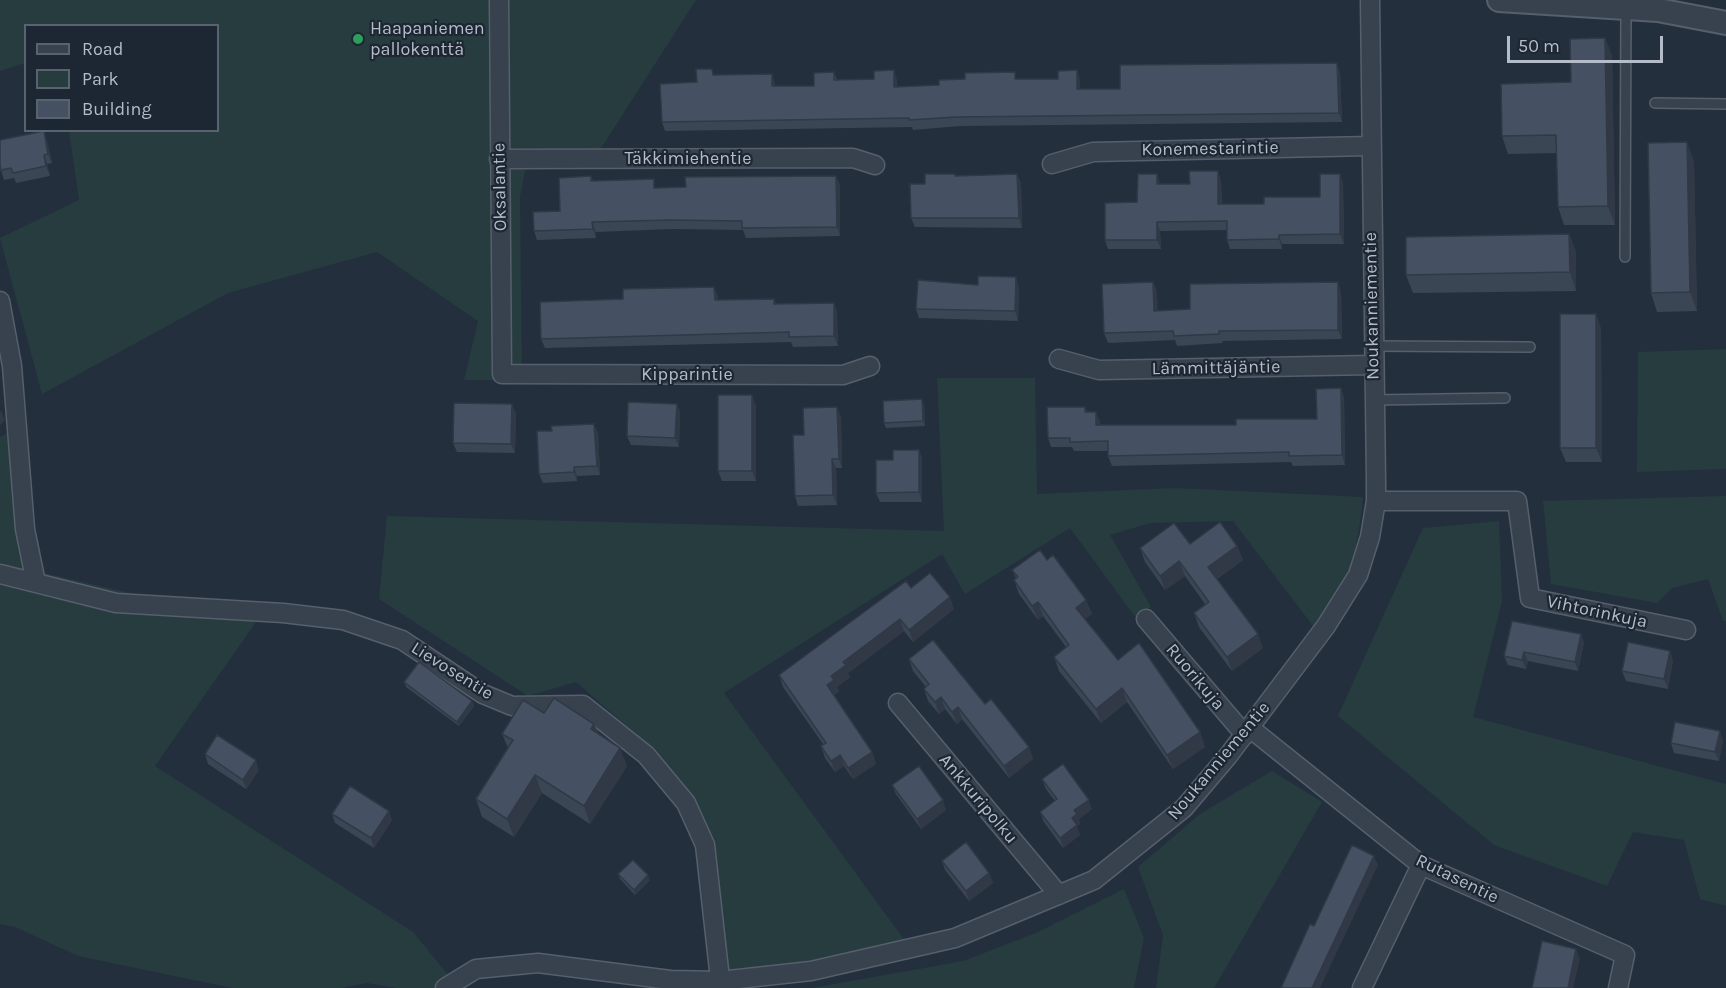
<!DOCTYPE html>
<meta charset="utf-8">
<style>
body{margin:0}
#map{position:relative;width:1726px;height:988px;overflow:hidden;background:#242f3e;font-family:Karla,sans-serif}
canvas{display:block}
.legend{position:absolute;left:24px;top:24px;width:195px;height:108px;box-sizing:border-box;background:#1d2633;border:2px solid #59626f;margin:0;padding:8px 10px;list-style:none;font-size:18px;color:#b4bcc9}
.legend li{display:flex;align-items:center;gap:12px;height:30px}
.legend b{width:30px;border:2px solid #59626f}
.scale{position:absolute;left:1507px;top:36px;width:156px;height:27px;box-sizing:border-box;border:3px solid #b4bcc9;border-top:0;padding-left:8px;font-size:18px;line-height:21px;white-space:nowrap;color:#b4bcc9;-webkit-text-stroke:4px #1d2633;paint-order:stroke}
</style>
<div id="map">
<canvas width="1726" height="988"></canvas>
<ul class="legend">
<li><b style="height:8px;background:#38414e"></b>Road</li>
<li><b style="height:16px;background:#263c3f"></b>Park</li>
<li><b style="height:16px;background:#455162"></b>Building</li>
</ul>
<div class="scale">50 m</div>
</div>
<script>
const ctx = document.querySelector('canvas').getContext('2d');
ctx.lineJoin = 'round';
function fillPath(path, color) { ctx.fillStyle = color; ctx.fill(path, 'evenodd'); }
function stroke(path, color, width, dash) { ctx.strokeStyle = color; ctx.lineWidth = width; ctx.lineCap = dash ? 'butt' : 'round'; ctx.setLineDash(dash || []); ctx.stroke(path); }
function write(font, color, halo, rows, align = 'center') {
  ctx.font = font + ' Karla,sans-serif'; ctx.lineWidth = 4.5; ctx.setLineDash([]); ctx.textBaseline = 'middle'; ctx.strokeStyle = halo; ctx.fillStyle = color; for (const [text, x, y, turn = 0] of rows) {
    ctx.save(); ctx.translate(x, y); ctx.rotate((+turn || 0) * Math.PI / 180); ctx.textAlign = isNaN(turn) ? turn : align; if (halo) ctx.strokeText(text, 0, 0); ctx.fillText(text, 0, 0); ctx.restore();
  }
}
fillPath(new Path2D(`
 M0 0H696L591 164 526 166 520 196 522 380H464L478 321 377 252 228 293 42 394 0 238 79 200 69 131 218 130V26H26L25 63 0 71Z
 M1726 349V469L1637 472 1638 352Z
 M937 378H1035L1037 494 1176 488 1363 497C1359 544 1349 592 1313 626L1233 521 1150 523 1110 535 1151 607 1136 618 1070 528 965 594 942 554 724 693 906 942 808 963 729 972 711 842 652 748 576 682 528 696 379 599 387 516 944 531Z
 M8 433 22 568 256 622 155 766 413 932 459 988H397L366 983 341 988H232L78 956 15 927 0 924V437Z
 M1726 496V621H1723L1708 579 1672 588 1657 603 1551 584 1543 501Z
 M1499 521 1502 601 1473 717 1726 784V906L1700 899 1684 840 1633 832 1607 886 1494 845 1338 716 1423 528Z
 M1272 771 1322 802 1214 988H1156L1163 935 1138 867 1200 814Z
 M1124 889 1144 938 1134 988H812L963 961 1036 933Z`), '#263c3f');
const service = new Path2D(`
 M1655 103 1726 104
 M1625 257 1626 8
 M1373 346 1530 347
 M1373 400 1505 398`);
const minor = new Path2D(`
 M499 0 502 374 843 375 870 366
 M499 159 853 158 875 165
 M1052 164 1093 152 1370 146
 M0 301 12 366 25 529 36 583
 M1059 359 1099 370 1373 365
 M1376 501H1517L1530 598 1686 630
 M0 574 116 603 283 613 343 620 402 640 483 694 512 706 583 705 646 755 686 803 705 845 721 988
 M1146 619 1245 735
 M898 703 1059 895
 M1250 728 1421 865 1625 955 1618 988
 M445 988 476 969 538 963 670 980 720 981 811 971 955 938 1094 880 1184 808 1228 756 1326 626 1358 575 1370 537 1376 501V482L1370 0
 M1362 988 1421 865`);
const tertiary = new Path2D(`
 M1499 0 1658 10 1726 23`);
stroke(service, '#565f6c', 12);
stroke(minor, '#565f6c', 21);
stroke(tertiary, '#565f6c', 26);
stroke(service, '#38414e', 9);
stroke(minor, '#38414e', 18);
stroke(tertiary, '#38414e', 22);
fillPath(new Path2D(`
 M1605 38 1612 56 1615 225H1564L1558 207 1557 153 1508 154 1502 136 1571 82Z
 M1337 63 1340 73 1342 122 960 126 913 130 912 127 665 131 662 122 697 82 715 75 772 74 775 86H814L834 72 837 80H897V87L939 85 1017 79 1080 80V89H1120Z
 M44 131 47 141 52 163 47 164 50 176 16 183 14 178 4 180 1 170 0 171V140Z
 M1694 161 1697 311 1657 312 1651 293Z
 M1017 174 1021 184 1022 228 915 227 911 218 925 184Z
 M1340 174 1343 184 1344 244H1282V249H1230L1227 240V230L1160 231 1161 249H1108L1105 240 1137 202 1160 184H1190L1221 180 1222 204H1264L1320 197Z
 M591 176 593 181 657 188 840 185V236L746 238 743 230 673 229 596 232V238L537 240 534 231 560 211Z
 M1569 234 1576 252V291L1413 293 1406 275Z
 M1153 282 1157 292V311L1190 309 1341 292 1342 339 1222 341 1223 343 1177 346 1175 340 1108 343 1104 333Z
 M978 285 1019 287 1018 321 919 318 916 309Z
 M714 287 718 297V300L774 299 776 304 834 303 837 312 838 346 793 347 791 342 545 348 541 339 623 299Z
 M1601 328 1602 462H1566L1560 448Z
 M1341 388 1344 398 1345 465 1293 466 1291 462 1112 466 1108 456V451H1074L1072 447H1051L1048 438 1085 407 1087 412 1100 421V425H1236L1317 419Z
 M677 404 680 413 679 447 631 445 627 436Z
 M924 404 925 426 886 428 884 423Z
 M756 405V481H722L718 471Z
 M516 413 515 453 457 452 453 443Z
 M841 417 842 468H836L837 505 798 506 795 496 804 435Z
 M598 433 600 475 577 476V481L543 483 539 474Z
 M919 450 922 459V502H880L876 493Z
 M1190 544 1237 546 1243 560 1217 579 1263 648 1232 671 1199 627 1194 613 1205 604 1185 576 1165 590 1145 562 1140 548Z
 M1047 560 1086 600 1092 614 1085 619 1118 660 1200 732 1205 747 1173 769 1127 702 1101 723 1059 671 1054 657 1066 647 1043 616 1038 620 1019 594 1014 580 1016 578 1012 570Z
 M911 588 954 609 913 642 904 631 848 673 850 677 837 687 839 691 834 695 872 752 876 764 853 779 844 766 835 772 825 758 821 746 823 744 783 687 779 675Z
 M1581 634 1584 643 1578 671 1528 661 1526 669 1508 665 1504 656Z
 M909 659 985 704 1029 747 1033 759 1009 778 962 719 957 724 945 709 939 714 928 701 924 689 926 687 913 671Z
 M1673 660 1668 689 1626 681 1622 671Z
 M404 682 472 701 474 706 459 726 406 687Z
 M544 713 594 724 598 733 627 766 590 824 542 793 514 837 482 817 476 799 508 748 502 734Z
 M1723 740 1719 761 1674 753 1671 743Z
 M205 754 259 770 246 789 208 764Z
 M1042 779 1092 809 1079 819 1080 824 1077 826 1080 835 1063 848 1044 822 1040 812 1055 801 1046 789Z
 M892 785 946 810 921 829 896 794Z
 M332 814 392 820 374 848 335 823Z
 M942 861 989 873 993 883 969 901 945 870Z
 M618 874 650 880 635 895 620 879Z`), '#3b4654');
fillPath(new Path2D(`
 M1605 38 1612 56 1615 225 1608 206Z
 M1337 63 1340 73 1342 122 1339 113Z
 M894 70 897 80 898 97 894 87Z
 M1077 70 1080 80V99L1077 89Z
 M772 74 775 83V96L772 86Z
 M44 131 47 141 52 163 48 154Z
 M1687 142 1694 161 1697 311 1690 292Z
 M44 155 47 164 50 176 46 166Z
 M1218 171 1221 180 1222 214 1218 204Z
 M1017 174 1021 184 1022 228 1019 218Z
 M1157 174 1160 184V194L1157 184Z
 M1340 174 1343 184 1344 244 1340 234Z
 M836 176 840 185V236L837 227Z
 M592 222 596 232V238L593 229Z
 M1157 222 1160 231 1161 249 1157 240Z
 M1569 234 1576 252V291L1570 272Z
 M1279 235 1282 244V249L1279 239Z
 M1016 277 1019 287 1018 321 1015 311Z
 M1153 282 1157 292 1158 321 1154 311Z
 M1338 282 1341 292 1342 339 1338 330Z
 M714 287 718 297V310L715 300Z
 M834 303 837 312 838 346 834 336Z
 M1596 314 1601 328 1602 462 1596 448Z
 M1341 388 1344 398 1345 465 1342 455Z
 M752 395 756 405V481L752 471Z
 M922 399 924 404 925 426 923 421Z
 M512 404 516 413 515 453 511 444Z
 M677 404 680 413 679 447 675 438Z
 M837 407 841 417 842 468 839 459Z
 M1 411 5 420 0 425V412Z
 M1096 412 1100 421V435L1096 425Z
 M594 424 598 433 600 475 597 466Z
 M919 450 922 459V502L919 492Z
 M832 459 836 468 837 505 833 495Z
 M574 467 577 476V481L574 472Z
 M1237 546 1243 560 1213 581 1208 567Z
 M1179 561 1185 576 1165 590 1160 576Z
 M950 597 954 609 913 642 909 630Z
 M1086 600 1092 614 1081 622 1076 608Z
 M1038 602 1043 616 1038 620 1032 606Z
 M900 619 904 631 848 673 850 677 837 687 839 691 832 696 827 685 831 676 843 662Z
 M1258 634 1263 648 1232 671 1227 657Z
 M1581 634 1584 643 1578 671 1575 662Z
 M1670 651 1673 660 1668 689 1664 679Z
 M1524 652 1528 661 1526 669 1522 660Z
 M1122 688 1127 702 1101 723 1096 709Z
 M941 697 945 709 939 714 935 702Z
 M472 701 474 706 459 726 457 722Z
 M958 707 962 719 957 724 952 712Z
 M594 724 601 742 591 729Z
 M1720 731 1723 740 1719 761 1715 752Z
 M1200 732 1205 747 1173 769 1167 755Z
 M1029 747 1033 759 1009 778 1004 766Z
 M620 748 627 766 590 824 584 806Z
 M872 752 876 764 853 779 848 768Z
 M840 755 844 766 835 772 831 761Z
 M256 760 259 770 246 789 243 780Z
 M535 775 542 793 514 837 507 819Z
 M943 800 946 810 921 829 917 819Z
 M1089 800 1092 809 1079 819 1080 824 1077 826 1080 835 1063 848 1060 838 1074 810Z
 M389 811 392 820 374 848 371 838Z
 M1374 856 1378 865 1320 988H1312Z
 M989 873 993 883 969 901 966 891Z
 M648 875 650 880 635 895 634 890Z
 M1576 949 1580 959 1573 988H1568Z`), '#303945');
const building = new Path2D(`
 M1605 38 1608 206 1558 207 1556 135 1502 136 1501 84 1571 82 1570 39Z
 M1337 63 1339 113 956 117 909 120V118L662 122 660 84 697 82 696 69H712L713 75 772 74V86H814V73L834 72V80L874 79V71L894 70V87L939 85V80L965 79V73L1015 72V79H1058V71L1077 70V89H1120V65Z
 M44 131 48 154 44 155 46 166 13 173 11 168 1 170 0 165V140Z
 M1687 142 1690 292 1651 293 1648 143Z
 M1189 171H1218V204H1264V197H1320V174H1340V234L1279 235V239L1227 240V221L1157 222V240H1105V203L1137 202 1138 174H1157V184H1190Z
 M925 174H955V176L1017 174 1019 218H911L910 184H925Z
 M591 176V181L654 179V188L686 187 685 177 836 176 837 227 742 228V221L669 220 592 222 593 229 534 231 533 212 560 211 559 178Z
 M1569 234 1570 272 1406 275V237Z
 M978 276 1016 277 1015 311 916 309 918 280 978 285Z
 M1153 282 1154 311 1190 309V284L1338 282V330L1219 331V334L1174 336 1173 331 1104 333 1102 284Z
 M714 287 715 300 774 299V304L834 303V336L789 337V332L541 339 540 302 623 299V289Z
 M1560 314H1596V448H1560Z
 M1341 388 1342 455 1289 456V452L1108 456V441L1070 442V438H1048L1047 407H1085V412H1096V425H1236V419H1317L1316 389Z
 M718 395H752V471H718Z
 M922 399 923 421 884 423 883 401Z
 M628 402 677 404 675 438 627 436Z
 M454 403 512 404 511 444 453 443Z
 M837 407 839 459H832L833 495 795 496 793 435H804L803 408Z
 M594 424 597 466 574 467V472L539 474 537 431H552L551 426Z
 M893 450H919V492L876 493V460H893Z
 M1220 522 1237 546 1208 567 1258 634 1227 657 1194 613 1209 602 1179 561 1160 576 1140 548 1174 523 1190 544Z
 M1040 550 1047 560 1053 555 1086 600 1076 608 1118 660 1139 643 1200 732 1167 755 1122 688 1096 709 1054 657 1069 645 1038 602 1032 606 1014 580 1018 577 1012 570Z
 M930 573 950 597 909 630 900 619 843 662 846 665 831 676 834 680 827 685 872 752 848 768 840 755 831 761 821 746 826 743 779 675 906 581 911 588Z
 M1512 621 1581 634 1575 662 1524 652 1522 660 1504 656Z
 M933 640 985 704 991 699 1029 747 1004 766 958 707 952 712 941 697 935 702 924 689 929 684 909 659Z
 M1628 642 1670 651 1664 679 1622 671Z
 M419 662 472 701 457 722 404 682Z
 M554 698 594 724 591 729 620 748 584 806 535 775 507 819 476 799 513 740 502 734 523 700 544 713Z
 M1675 722 1720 731 1715 752 1671 743Z
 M217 735 256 760 243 780 205 754Z
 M1063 764 1089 800 1074 810 1077 814 1072 818 1077 825 1060 838 1040 812 1057 799 1042 779Z
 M919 766 943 800 917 819 892 785Z
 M350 786 389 811 371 838 332 814Z
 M966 842 989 873 966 891 942 861Z
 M1352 845 1374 856 1312 988H1281L1310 924 1314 926Z
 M633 860 648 875 634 890 618 874Z
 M1542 941 1576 949 1568 988H1532Z`);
fillPath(building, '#455162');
stroke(building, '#303945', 1.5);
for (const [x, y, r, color] of [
 [358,39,6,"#2e9e5b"]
]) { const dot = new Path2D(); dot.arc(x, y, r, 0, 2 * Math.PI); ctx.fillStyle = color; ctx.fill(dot); stroke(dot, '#1d2633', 2); }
write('18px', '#b4bcc9', '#1d2633', [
 ["Haapaniemen",370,29],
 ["pallokenttä",370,50]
], 'left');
write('18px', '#b4bcc9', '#1d2633', [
 ["Konemestarintie",1210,149,-1],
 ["Täkkimiehentie",688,159],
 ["Oksalantie",500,187,-91],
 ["Noukanniementie",1372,306,-91],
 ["Lämmittäjäntie",1216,368,-1],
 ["Kipparintie",687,375],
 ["Vihtorinkuja",1597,612,12],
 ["Lievosentie",452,671,32],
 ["Ruorikuja",1195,677,50],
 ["Noukanniementie",1219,761,-50],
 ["Ankkuripolku",978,799,50],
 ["Rutasentie",1457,879,26]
]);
</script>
